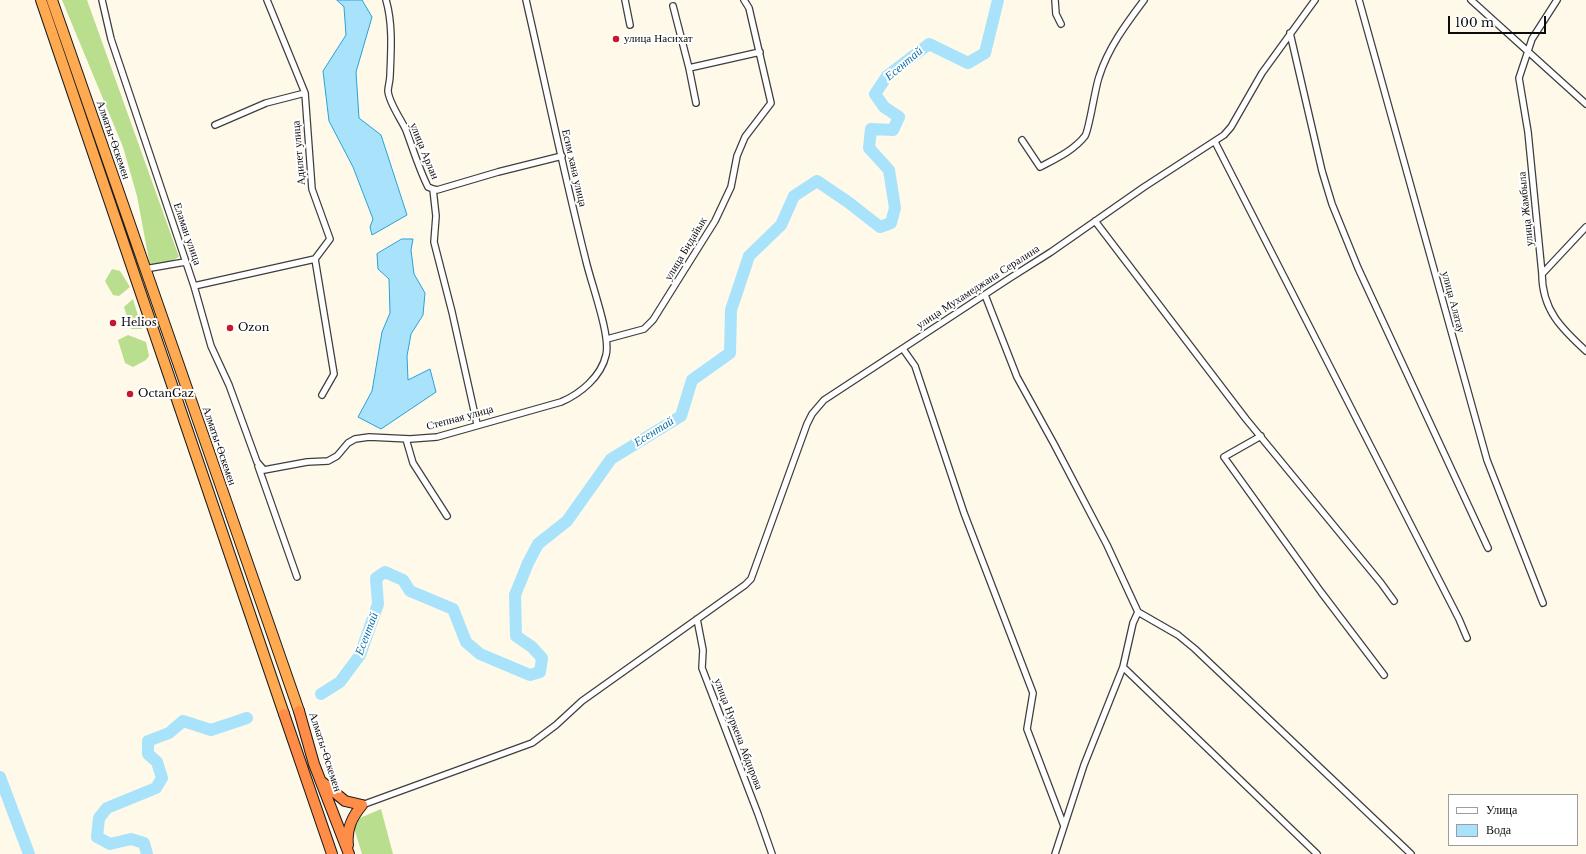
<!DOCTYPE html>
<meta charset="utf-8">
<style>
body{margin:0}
#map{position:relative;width:1586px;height:854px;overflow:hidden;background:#fff9e9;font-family:"Libre Baskerville",serif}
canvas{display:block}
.legend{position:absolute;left:1448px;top:794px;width:130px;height:52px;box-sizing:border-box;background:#fff;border:1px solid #9d9d9d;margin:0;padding:5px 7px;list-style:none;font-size:12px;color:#0b0b0b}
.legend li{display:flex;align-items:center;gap:8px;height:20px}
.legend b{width:20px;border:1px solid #9d9d9d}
.scale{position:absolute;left:1448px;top:16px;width:98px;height:18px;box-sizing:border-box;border:2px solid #0b0b0b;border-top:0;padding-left:5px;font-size:12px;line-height:14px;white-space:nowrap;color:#0b0b0b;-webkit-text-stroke:3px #fff;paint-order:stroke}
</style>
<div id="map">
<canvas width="1586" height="854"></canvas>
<ul class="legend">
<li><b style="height:5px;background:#fff"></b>Улица</li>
<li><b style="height:11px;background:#a8e3fb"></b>Вода</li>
</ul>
<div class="scale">100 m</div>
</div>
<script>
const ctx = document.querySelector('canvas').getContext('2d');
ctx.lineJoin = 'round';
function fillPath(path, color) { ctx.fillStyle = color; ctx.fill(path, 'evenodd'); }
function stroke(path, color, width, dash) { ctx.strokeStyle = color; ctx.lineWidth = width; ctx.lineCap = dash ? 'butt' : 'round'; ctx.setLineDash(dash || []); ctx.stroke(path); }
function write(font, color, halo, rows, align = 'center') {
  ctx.font = font + ' "Libre Baskerville",serif'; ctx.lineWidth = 4; ctx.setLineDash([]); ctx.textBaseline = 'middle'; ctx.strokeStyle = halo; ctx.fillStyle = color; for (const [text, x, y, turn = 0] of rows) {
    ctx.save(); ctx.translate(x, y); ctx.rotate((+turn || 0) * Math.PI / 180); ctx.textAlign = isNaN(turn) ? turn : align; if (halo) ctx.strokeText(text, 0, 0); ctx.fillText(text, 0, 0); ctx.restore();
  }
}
fillPath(new Path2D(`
 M62 0H87L179 257 151 271 137 196 123 147Z
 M112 269 120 271 130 287 119 296 113 295 105 281Z
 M133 299 142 329H131L124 307Z
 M128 335 146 342 149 356 146 360 133 367 125 363 118 340Z
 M381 809 393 854H362L354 828 360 818Z`), '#b9de8d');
const water = new Path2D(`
 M337 0H362L372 17 356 72 359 118 381 135 407 215 372 235 370 227 373 219 353 167 329 121 323 71 346 35 344 7Z
 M402 239H413L411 250 414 274 425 293 423 315 411 334 407 356 408 380 430 369 436 392 381 429 358 417 372 391 382 332 390 313 389 279 378 269 377 254Z`);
fillPath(water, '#a8e3fb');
stroke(water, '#29a1d8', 1);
stroke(new Path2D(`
 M321 694 340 682 360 655 378 604 376 578 385 572 403 580 410 591 453 609 466 642 480 654 530 675 540 672 542 658 532 647 516 636 515 595 528 563 538 544 567 521 611 459 681 416 692 380 730 353 731 310 749 256 781 225 794 196 817 181 848 202 880 227 891 223 895 208 889 170 869 148 871 129 893 130 899 117 884 107 875 94 887 76 929 44 968 63 985 53 998 0
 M0 777 29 854
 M147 854 144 843 131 839 110 844 97 837 99 818 107 808 156 788 162 778 157 762 148 754V741L169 733 183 721 211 730 247 718`), '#a8e3fb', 12);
const minor = new Path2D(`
 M102 0 111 39 194 286 211 346 229 385 257 462 264 470 307 462 328 461 337 456 348 443 355 439 369 437 410 439 437 437 561 402C580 394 601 377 606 355 611 336 591 283 586 261 564 174 546 87 526 0
 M267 0 305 93 312 189 330 239 315 259 334 374 322 395
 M386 0C393 24 391 51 390 76 390 81 388 87 388 91 389 103 401 119 406 130 413 149 419 169 428 187L433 189 436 216 434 242 452 312 477 424
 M625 0 630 25
 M1055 0 1056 14 1061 24
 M1359 0 1487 460 1543 603
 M1471 0 1586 104
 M1557 0 1532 39 1519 78 1528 132 1542 274C1542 310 1562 329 1586 351
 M673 6 689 68 760 52
 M1290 33 1322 171 1332 204 1358 268 1488 548
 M689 68 696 103
 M215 125 266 103 305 93
 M1022 140 1040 167C1057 158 1073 151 1085 136 1089 131 1095 88 1099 77 1108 48 1126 24 1144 0
 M1215 142 1459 619 1467 638
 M433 189 437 190 498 172 562 156
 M1095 221 1246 419 1381 583 1394 601
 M145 269 185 262
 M1542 274 1586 227
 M194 286 315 259
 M985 295 1017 377 1054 444 1107 545 1138 612 1133 623 1123 667 1084 765 1055 854
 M607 339 644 329 653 320 715 221 731 187 737 156 745 137 771 103 749 8 744 0
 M903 349 915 366 964 513 1033 693 1027 729 1064 826
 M1261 436 1224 457 1321 592 1384 675
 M406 439 413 463 447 516
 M258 466 297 577
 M1138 612 1178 635 1195 649 1411 854
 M697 619 703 650 702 668 758 814 772 854
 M1123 667 1317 854
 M362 805 532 743 556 725 582 701 745 585 751 579 807 424 812 414 824 400 1010 278 1051 252 1144 187 1224 135 1231 127 1262 73 1315 0`);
const trunk = new Path2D(`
 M41 0 284 714
 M52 0 299 711`);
const motorway = new Path2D(`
 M299 711 314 764 349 854
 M284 714 332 854
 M322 782 345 801 362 805
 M348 845C346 829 352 817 362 805`);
stroke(minor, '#3e3e3e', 8);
stroke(trunk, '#1c1c1c', 12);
stroke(motorway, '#1c1c1c', 12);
stroke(minor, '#fff', 5.5);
stroke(trunk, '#ffaa50', 10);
stroke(motorway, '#ff8c47', 10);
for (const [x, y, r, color] of [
 [616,39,4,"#c5182f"],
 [113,323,4,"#c5182f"],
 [230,328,4,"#c5182f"],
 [130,394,4,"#c5182f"]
]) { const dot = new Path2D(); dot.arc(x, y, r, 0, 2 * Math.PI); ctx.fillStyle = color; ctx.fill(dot); stroke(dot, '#fff', 1.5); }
write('11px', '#0b0b0b', '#fff', [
 ["улица Насихат",624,39],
 ["Helios",121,323],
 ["Ozon",238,328],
 ["OctanGaz",138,394]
], 'left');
write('11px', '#0b0b0b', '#fff', [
 ["Алматы-Өскемен",113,140,71],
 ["улица Арлан",424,151,68],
 ["Адилет улица",299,153,-95],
 ["Есим хана улица",574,168,77],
 ["улица Жамбыла",1526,209,-96],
 ["Еламан улица",187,234,71],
 ["улица Бидайык",686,249,-59],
 ["улица Мухамеджана Сералина",978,287,-33],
 ["улица Алатау",1453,302,75],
 ["Степная улица",460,418,-15],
 ["Алматы-Өскемен",219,446,71],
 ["улица Нуркена Абдирова",738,734,69],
 ["Алматы-Өскемен",325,752,72]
]);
write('italic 12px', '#0b6fa6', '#fff', [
 ["Есентай",904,64,-40],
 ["Есентай",654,432,-32],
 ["Есентай",367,634,-69]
]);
</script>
